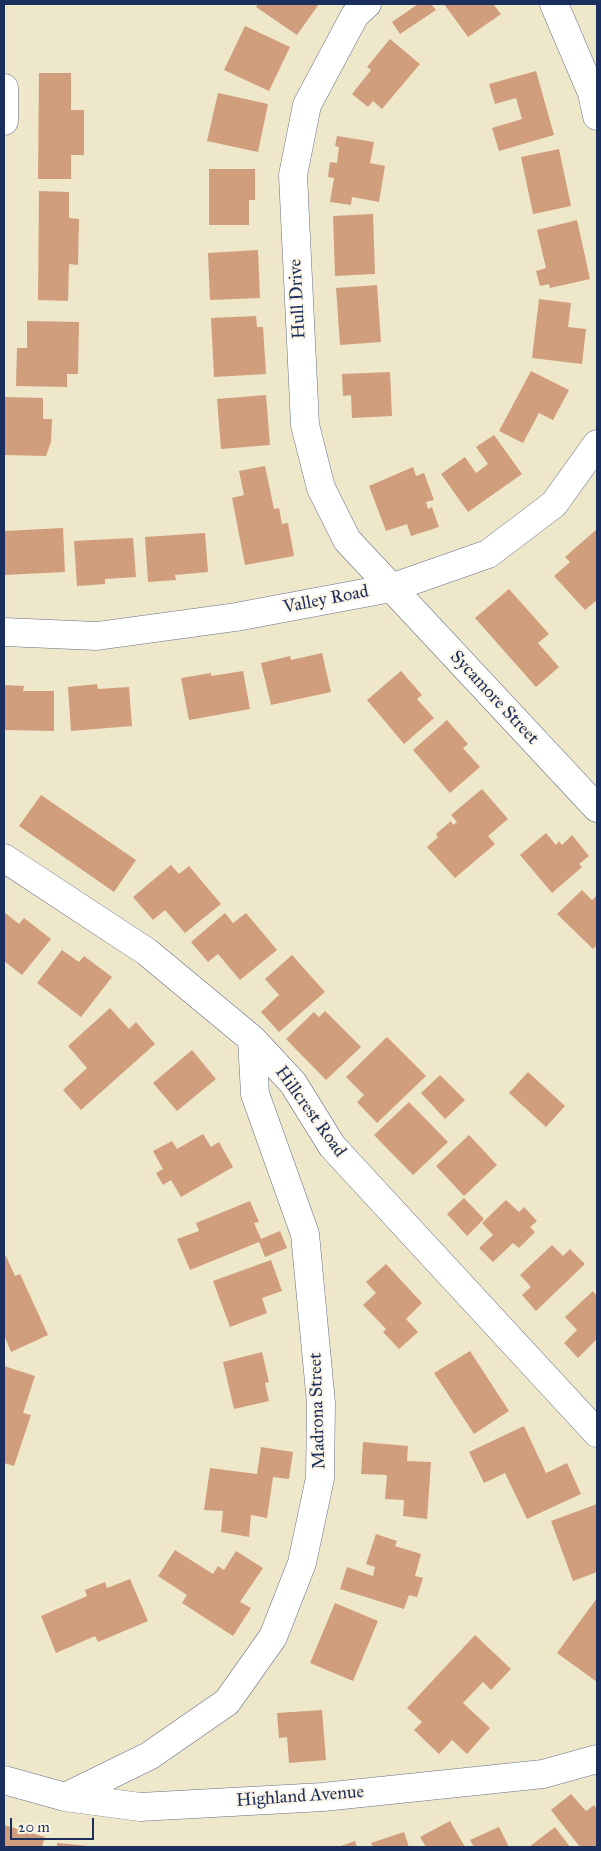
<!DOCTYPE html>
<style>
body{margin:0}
#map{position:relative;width:601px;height:1851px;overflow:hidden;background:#eee7ca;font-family:"IM FELL Great Primer",serif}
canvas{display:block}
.frame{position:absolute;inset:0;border:5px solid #1b2f5e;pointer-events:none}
.scale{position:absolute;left:10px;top:1818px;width:84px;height:22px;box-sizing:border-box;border:2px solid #1b2f5e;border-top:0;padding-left:6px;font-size:15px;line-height:18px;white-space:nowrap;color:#1b2f5e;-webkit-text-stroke:4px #fcf5e5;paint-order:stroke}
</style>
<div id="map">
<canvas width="601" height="1851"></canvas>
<div class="frame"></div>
<div class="scale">20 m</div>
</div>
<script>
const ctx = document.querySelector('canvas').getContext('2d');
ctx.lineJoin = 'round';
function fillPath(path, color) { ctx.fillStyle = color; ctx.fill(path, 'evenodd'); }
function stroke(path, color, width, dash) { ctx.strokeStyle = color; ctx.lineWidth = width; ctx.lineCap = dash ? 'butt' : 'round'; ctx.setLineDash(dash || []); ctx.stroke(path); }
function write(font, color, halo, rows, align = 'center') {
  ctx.font = font + ' "IM FELL Great Primer",serif'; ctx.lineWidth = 4; ctx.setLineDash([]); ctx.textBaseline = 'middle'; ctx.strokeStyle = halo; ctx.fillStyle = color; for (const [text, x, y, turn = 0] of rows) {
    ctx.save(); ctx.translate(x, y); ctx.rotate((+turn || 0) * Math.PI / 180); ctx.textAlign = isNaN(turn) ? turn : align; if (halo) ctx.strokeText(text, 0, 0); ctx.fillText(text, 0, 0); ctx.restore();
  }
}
fillPath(new Path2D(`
 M258 4H319L297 35 256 7Z
 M418 4H431L436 10 400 34 392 22Z
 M444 4H493L501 14 468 37Z
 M245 26 290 47 269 91 224 70Z
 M390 39 420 64 382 109 373 101 368 107 352 94 371 70 367 67Z
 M536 71 554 135 499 151 492 128 522 119 516 98 495 104 489 84Z
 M39 73H71V110H84V155H71V179H38Z
 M218 93 268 104 258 152 207 141Z
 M337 136 374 142 370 163 385 166 379 202 352 197 351 205 330 202 334 178 328 177 330 162 337 163 339 147 335 146Z
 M559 149 571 206 533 214 521 157Z
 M209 169H255V200H249V225H209Z
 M39 191 69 192V218L79 219 78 265 69 264 68 301 38 300Z
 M373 214 375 274 335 276 333 216Z
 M577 220 590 279 550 288 549 284 540 286 536 271 546 268 537 230Z
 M258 250 260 298 210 300 208 253Z
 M377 285 381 342 340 345 336 288Z
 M539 299 571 303 568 327 586 329 582 364 532 358Z
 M256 316 257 327H263L266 374 214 377 211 318Z
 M27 321 79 322 78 374H67V387L16 386 17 348H27Z
 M531 371 569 390 553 420 539 413 523 443 499 431Z
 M390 372 392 416 352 418 351 395 343 396 342 374Z
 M266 395 270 445 221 449 217 399Z
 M4 397 43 398V419H52L51 442 46 456 5 455 4 459Z
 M494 435 522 474 468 512 441 474 465 457 476 473 488 464 476 447Z
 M265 466 274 509 279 508 282 524 288 523 294 556 245 565 232 498 244 495 239 471Z
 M413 467 416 476 424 473 434 500 426 502 428 509 432 507 439 527 411 536 407 524 386 531 369 486Z
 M63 528 65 572 4 575V531Z
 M597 529V600L585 610 554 576 570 562 565 557Z
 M205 533 208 572 175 575 176 580 148 582 145 537Z
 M133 538 136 577 105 579V584L77 586 74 541Z
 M509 589 549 634 538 643 559 667 536 687 475 618Z
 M322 653 331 692 271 705 261 663 290 656 291 660Z
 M243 671 250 709 189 720 181 678 211 673V676Z
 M401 671 422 695 417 699 434 718 404 744 367 700Z
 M97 684 98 689 129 687 132 726 71 731 68 687Z
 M4 685 24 686 23 691H54V731L4 730Z
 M447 720 468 744 463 748 480 767 450 793 413 750Z
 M482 789 508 819 488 836 495 844 455 878 427 847 438 837 436 834 451 821 453 825 457 822 451 815Z
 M41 795 136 860 114 892 19 826Z
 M546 833 556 845 559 841 562 845 572 835 589 856 579 864 582 867 552 893 520 855Z
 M171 865 179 874 189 866 221 904 185 933 165 910 153 920 133 897Z
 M582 890 592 900 597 895V945L593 949 557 914Z
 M4 912 19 924 24 918 51 939 22 975 4 961Z
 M225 913 233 923 246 913 277 950 240 980 218 954 208 962 191 942Z
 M62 950 79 962 84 956 112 977 81 1017 37 983Z
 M292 955 325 992 279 1032 261 1012 279 995 265 979Z
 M110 1008 129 1029 136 1022 155 1044 81 1110 63 1090 87 1068 68 1046Z
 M325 1011 361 1047 326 1080 286 1039 314 1012 319 1017Z
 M387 1037 426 1076 377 1123 357 1102 364 1095 346 1077Z
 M192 1050 216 1079 177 1111 153 1083Z
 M528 1072 565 1106 546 1127 509 1093Z
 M440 1075 465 1100 445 1119 421 1093Z
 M409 1102 448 1142 413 1175 374 1135Z
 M203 1134 211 1147 219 1142 233 1167 181 1197 171 1180 163 1185 156 1173 163 1169 153 1151 172 1141 177 1149Z
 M469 1135 497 1165 464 1196 436 1166Z
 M464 1198 484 1219 467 1236 447 1214Z
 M506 1200 519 1212 524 1207 537 1221 530 1227 535 1232 519 1248 513 1243 493 1262 479 1248 493 1235 482 1223Z
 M250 1201 259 1222 254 1223 261 1239 280 1231 287 1248 265 1257 259 1242 190 1270 177 1239 199 1231 196 1223Z
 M552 1245 563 1256 570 1249 585 1264 536 1311 522 1295 531 1287 520 1275Z
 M6 1256 15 1276 20 1274 48 1335 11 1352 4 1335V1257Z
 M271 1260 282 1291 262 1298 267 1313 230 1327 213 1281Z
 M386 1264 422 1303 406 1319 418 1332 399 1349 383 1332 386 1329 363 1305 376 1293 366 1282Z
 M593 1291 597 1296V1339L578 1358 564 1343 577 1330 565 1317Z
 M470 1351 509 1411 474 1434 434 1373Z
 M262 1352 269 1382 265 1383 269 1401 234 1409 223 1362Z
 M4 1366 35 1376 23 1413 31 1415 14 1466 4 1463Z
 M524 1426 546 1473 567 1463 581 1494 527 1519 505 1473 484 1483 469 1452Z
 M363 1442 408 1446 407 1461 431 1462 427 1519 403 1516 404 1500 385 1499 387 1475 361 1474Z
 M261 1447 293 1452 289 1479 273 1477 267 1518 251 1515 249 1537 221 1532 223 1511 204 1510 210 1468 257 1474Z
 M597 1504V1572L573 1581 551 1521Z
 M376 1534 397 1541 395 1546 421 1554 415 1576 423 1578 417 1597 409 1595 404 1609 340 1589 347 1567 373 1576 375 1567 366 1564Z
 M175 1550 213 1574 218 1566 224 1570 236 1551 263 1568 240 1602 251 1608 233 1636 182 1603 187 1595 158 1576Z
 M130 1579 148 1621 98 1642 95 1636 56 1653 41 1616 87 1596 85 1590 105 1582 107 1588Z
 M597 1598V1682L557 1653Z
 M335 1603 378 1621 353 1681 310 1663Z
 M475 1635 511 1669 491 1690 483 1682 463 1703 490 1728 467 1754 452 1740 439 1754 414 1730 422 1722 407 1708Z
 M322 1710 326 1760 289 1763 287 1737 279 1738 277 1713Z
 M571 1794 586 1811 594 1805 597 1809V1847H580L551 1810Z
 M450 1821 465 1847H426L420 1837Z
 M4 1825 45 1837 42 1847H4Z
 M499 1827 509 1847H474L470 1840Z
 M555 1827 570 1847H529Z
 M404 1832 409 1847H373L371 1843Z
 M355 1841 357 1847H338Z
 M57 1843 89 1846V1847H57Z`), '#d19e7d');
const minor = new Path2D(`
 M367 4 355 15 307 105 293 175 305 425 321 488 347 540 597 808
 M554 4 592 93 597 116
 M4 88V121
 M4 632 97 636 236 617 391 588 488 554 554 504 597 444
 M4 858 147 952 252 1039 293 1083 332 1146 597 1433
 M4 1780 65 1797 140 1807 323 1797 543 1774 597 1759
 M65 1797 149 1756 227 1702 273 1637 302 1563 320 1478 321 1403 305 1234 255 1094 252 1039`);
stroke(minor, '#656f84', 29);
stroke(minor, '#fff', 28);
write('18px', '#1b2f5e', '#fcf5e5', [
 ["Hull Drive",298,299,-93],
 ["Valley Road",326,600,-11],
 ["Sycamore Street",494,698,47],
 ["Hillcrest Road",310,1112,54],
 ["Madrona Street",318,1411,-92],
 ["Highland Avenue",300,1797,-4]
]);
</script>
